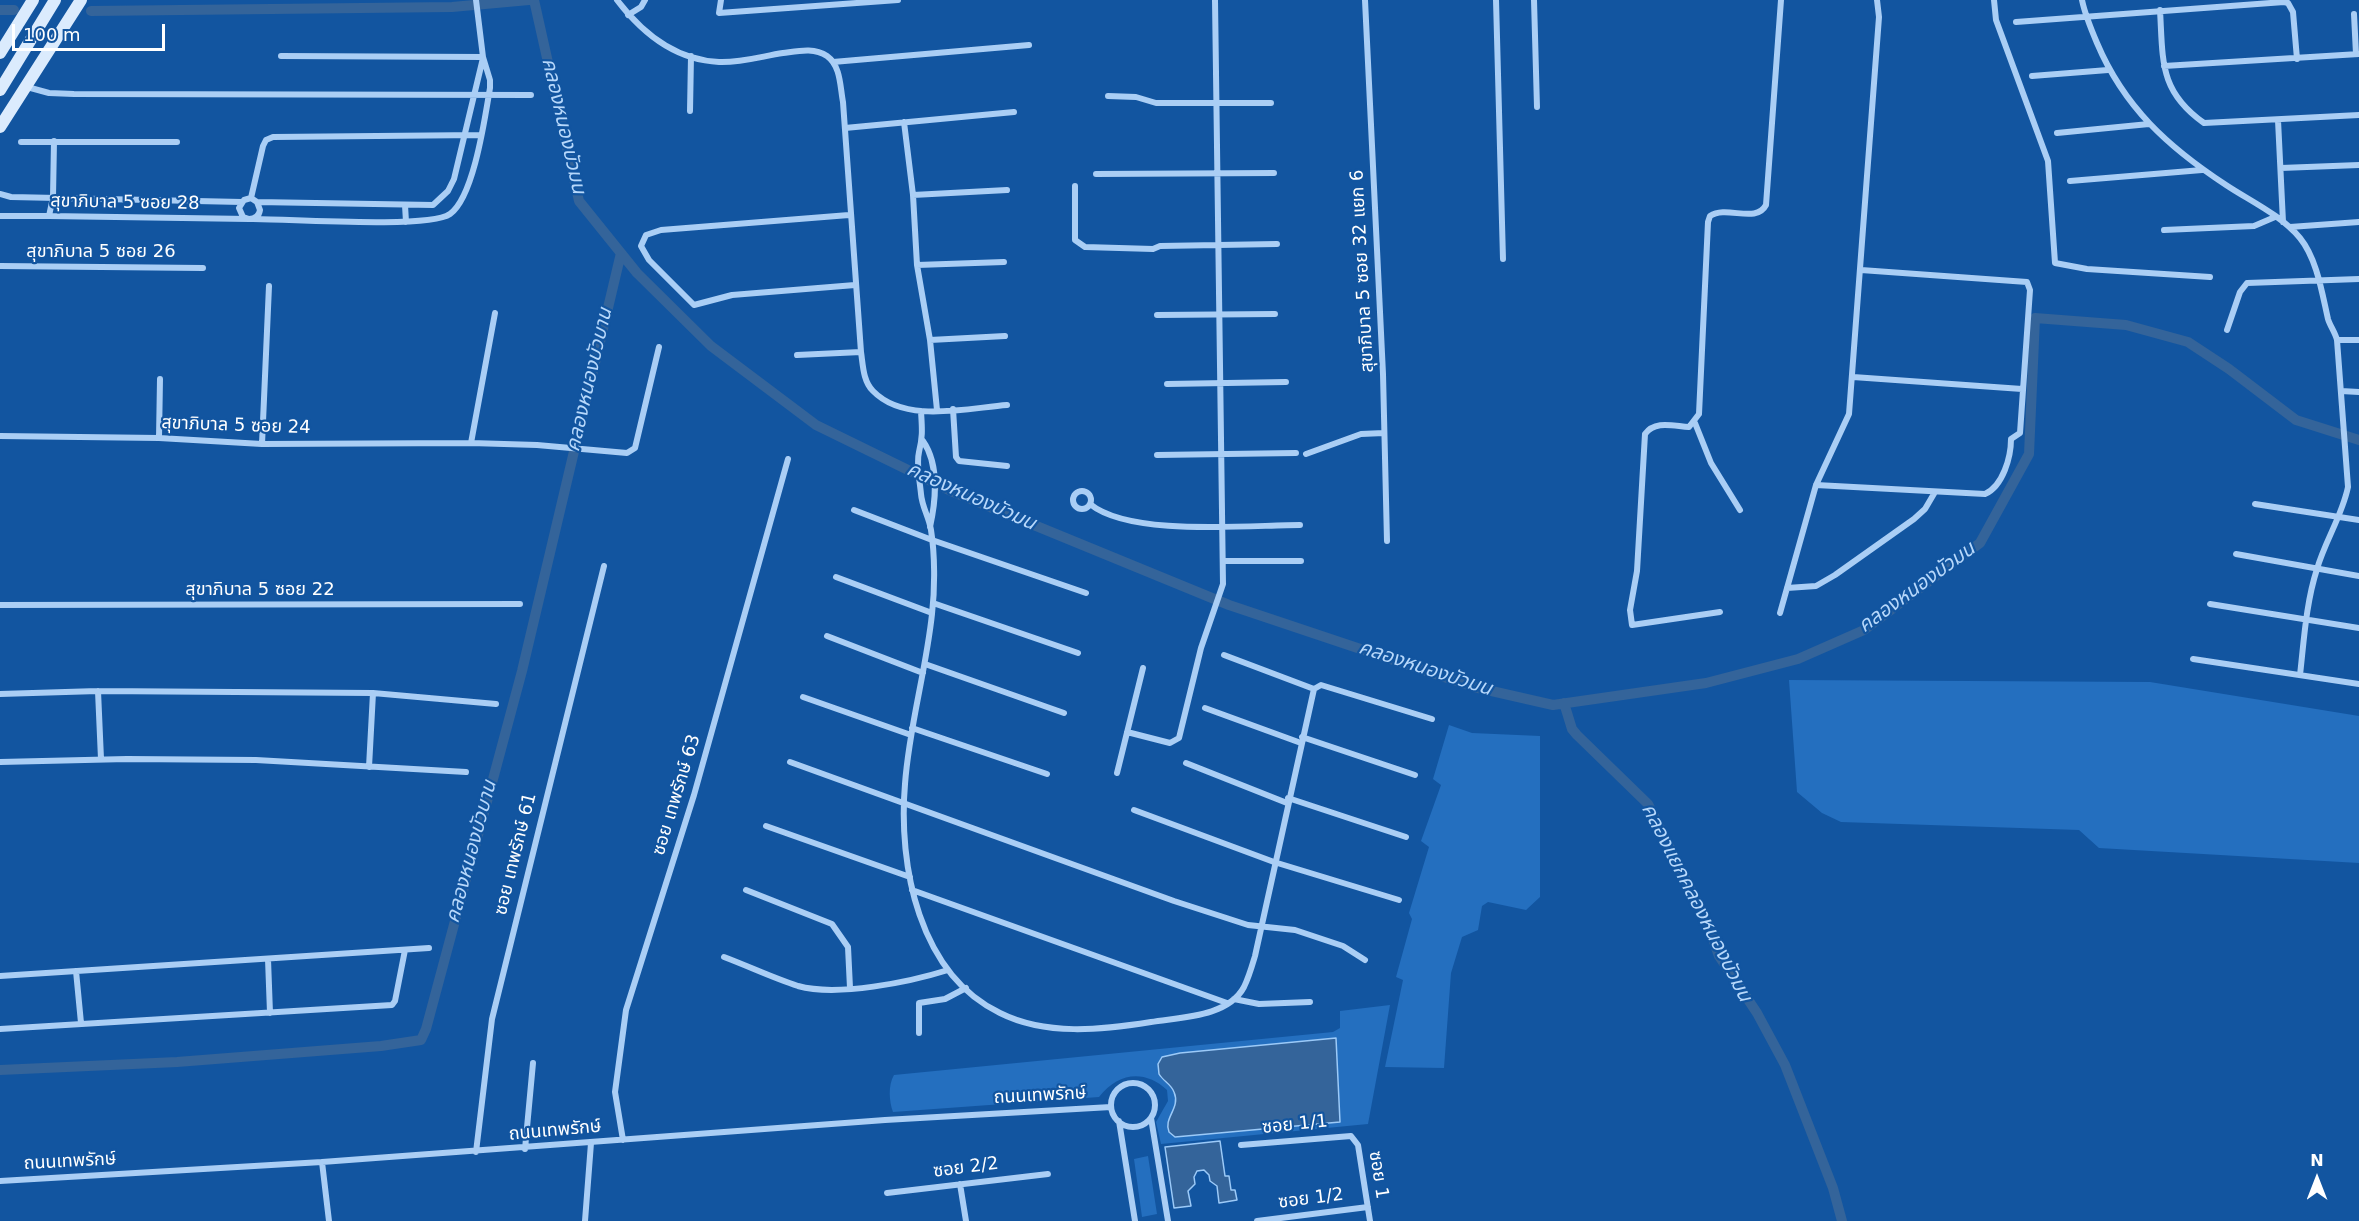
<!DOCTYPE html>
<meta charset="utf-8">
<style>
body{margin:0}
#map{position:relative;width:2359px;height:1221px;overflow:hidden;background:#1255a0;font-family:"DejaVu Sans",sans-serif}
canvas{display:block}
.north{position:absolute;left:2287px;top:1149px;width:60px;height:60px;-webkit-text-stroke:4px #1255a0;paint-order:stroke;rotate:0deg;font-size:16px;font-weight:700;line-height:24px;text-align:center;color:#fff}
.north::after{content:'';display:block;margin:auto;width:21px;height:27px;background:#fff;clip-path:polygon(50% 0,100% 100%,50% 72%,0 100%)}
.scale{position:absolute;left:12px;top:24px;width:153px;height:27px;box-sizing:border-box;border:3px solid #fff;border-top:0;padding-left:8px;font-size:18px;line-height:21px;white-space:nowrap;color:#fff;-webkit-text-stroke:4px #1255a0;paint-order:stroke}
</style>
<div id="map">
<canvas width="2359" height="1221"></canvas>
<div class="north">N</div>
<div class="scale">100 m</div>
</div>
<script>
const ctx = document.querySelector('canvas').getContext('2d');
ctx.lineJoin = 'round';
function fillPath(path, color) { ctx.fillStyle = color; ctx.fill(path, 'evenodd'); }
function stroke(path, color, width, dash) { ctx.strokeStyle = color; ctx.lineWidth = width; ctx.lineCap = dash ? 'butt' : 'round'; ctx.setLineDash(dash || []); ctx.stroke(path); }
function write(font, color, halo, rows, align = 'center') {
  ctx.font = font + ' "DejaVu Sans","Noto Sans Thai",sans-serif'; ctx.lineWidth = 4.5; ctx.setLineDash([]); ctx.textBaseline = 'middle'; ctx.strokeStyle = halo; ctx.fillStyle = color; for (const [text, x, y, turn = 0] of rows) {
    ctx.save(); ctx.translate(x, y); ctx.rotate((+turn || 0) * Math.PI / 180); ctx.textAlign = isNaN(turn) ? turn : align; if (halo) ctx.strokeText(text, 0, 0); ctx.fillText(text, 0, 0); ctx.restore();
  }
}
fillPath(new Path2D(`
 M1789 680 2150 682 2359 716V863L2099 848 2079 830 1841 822 1822 813 1797 792Z
 M1449 725 1472 733 1540 736V897L1526 910 1488 902 1482 906 1478 930 1462 937 1451 973 1444 1068 1385 1067 1403 980 1396 977 1412 919 1409 913 1429 847 1421 841 1441 785 1433 779Z
 M1390 1005 1368 1124 1161 1144 1156 1122 1168 1101 1167 1090C1144 1069 1118 1073 1099 1097L893 1112C889 1101 888 1085 894 1075L1333 1032 1340 1028V1011ZM1160 1077 1340 1122 1175 1137 1168 1122C1181 1099 1178 1094 1160 1077Z
 M1148 1156 1157 1214 1142 1217 1134 1159Z`), '#246fbf');
const water = new Path2D(`
 M1336 1038 1340 1122 1175 1137 1169 1132C1163 1118 1181 1108 1174 1092 1171 1084 1163 1081 1159 1074L1158 1064 1162 1057 1180 1053Z
 M1220 1141 1225 1176H1229L1231 1190H1235L1237 1200 1219 1203 1217 1186 1210 1181 1209 1175 1204 1170 1197 1171 1194 1177 1195 1184 1188 1191 1191 1206 1174 1208 1165 1147Z`);
fillPath(water, '#34649a');
stroke(water, '#9ccaf8', 1.5);
stroke(new Path2D(`
 M534 0 579 201 637 273 711 346 816 425 951 491 1229 605 1474 687 1553 705 1706 683 1798 659 1864 630 1980 543 2029 454 2035 318 2126 325 2188 342 2229 369 2296 420 2359 440
 M0 10H14
 M91 11 452 7 529 0
 M1564 703 1572 729 1577 735 1648 804 1707 922 1719 956 1757 1013 1785 1065 1833 1188 1842 1221
 M0 1070 177 1062 381 1046 421 1040 426 1029 522 671 621 253`), '#34649a', 10);
stroke(new Path2D(`
 M617 0C642 33 676 60 719 62 740 63 763 56 783 53 798 51 814 47 827 56 841 66 840 87 843 102L861 352C863 365 863 381 873 391 905 424 967 408 1007 405
 M721 0 719 13 898 0
 M1365 0 1383 374 1387 541
 M1496 0 1503 259
 M1534 0 1537 107
 M1994 0 1996 20 2048 161 2055 263 2087 269 2210 277
 M2082 0C2085 15 2091 29 2097 43 2124 107 2168 147 2226 185 2250 201 2281 215 2300 238 2317 259 2322 293 2328 319 2330 326 2335 332 2337 340L2348 487C2342 516 2325 541 2317 569 2306 603 2304 640 2300 675
 M2160 10C2163 61 2159 91 2204 123L2359 115
 M2354 14 2356 54
 M628 15 641 7 645 0
 M2016 22 2284 2 2288 3 2293 12 2297 59
 M281 56 483 57
 M833 62 1029 45
 M2164 66 2359 54
 M2032 76 2108 70
 M27 87 49 93 74 94 531 95
 M1108 96 1136 97 1156 103H1271
 M690 111 691 56
 M2278 120 2283 222
 M904 122 913 195 917 265 930 340 937 410
 M845 128 1014 112
 M2057 133 2149 124
 M21 142H177
 M2281 168 2359 165
 M1096 174 1274 173
 M2070 181 2202 170
 M1075 186V240L1085 247 1153 249 1160 246 1277 244
 M0 194 11 197 242 202
 M913 195 1007 190
 M251 198 263 146 266 140 273 137 480 135
 M257 202 433 205 448 191 454 179 483 58
 M405 205 406 222
 M849 215 661 230 646 235 641 246 649 260 694 305 732 295 855 285
 M0 216H49L249 219C255 219 259 216 260 210L257 202 251 198 244 200 239 208 243 217 249 219
 M49 216 53 197 54 141
 M253 219C287 219 429 229 450 214 474 197 485 117 490 88V80L483 57 476 0
 M2290 227 2359 222
 M2164 230 2254 226 2275 217
 M917 265 1004 262
 M0 266 203 268
 M1157 315 1275 314
 M2227 330 2240 292 2247 283 2359 279
 M930 340 1005 336
 M2337 340H2359
 M797 355 861 352
 M1853 377 2022 389
 M1167 384 1286 382
 M2341 391 2359 392
 M953 409 956 457 959 461 1007 466
 M921 411C922 429 923 435 919 452 916 464 920 482 921 494 922 507 929 517 931 530 935 555 935 588 932 614 926 671 909 727 905 784 898 866 919 974 1000 1013 1046 1036 1101 1030 1151 1022 1181 1017 1228 1017 1244 987 1249 977 1252 966 1255 956L1314 689 1321 685 1432 719
 M1695 423 1711 463 1740 510
 M0 436 159 438 262 444 471 443 537 445 627 453 635 448 659 347
 M159 438 160 379
 M923 441C939 464 936 500 930 527
 M471 443 495 313
 M262 444 269 286
 M1306 454 1361 434 1384 433
 M1157 455 1296 453
 M1816 485 1985 494C2003 486 2011 457 2011 439L2020 433 2030 290 2027 282 1861 270
 M1073 500a9 9 0 1 1 18 0a9 9 0 1 1-18 0Z
 M1090 504C1130 537 1249 525 1300 525
 M2255 504 2359 520
 M854 510 932 540 1086 593
 M2236 554 2359 576
 M1223 561H1301
 M836 577 932 613
 M1787 588 1816 586 1835 575 1914 519 1925 509 1935 492
 M933 603 1078 653
 M2210 604 2359 628
 M0 605 520 604
 M1720 612 1632 625 1630 610 1637 571 1645 434C1655 420 1673 426 1689 427L1699 414 1708 222 1710 216C1727 205 1756 224 1766 205L1781 0
 M1780 613 1816 485 1849 414 1879 17 1877 0
 M827 636 923 673
 M1224 655 1314 689
 M2193 659 2359 684
 M925 664 1064 713
 M98 691 101 759
 M0 694 98 691 373 693 496 704
 M803 697 911 735
 M1205 708 1301 743
 M912 728 1047 774
 M1127 732 1170 743 1179 738 1201 648 1223 584 1215 0
 M1302 737 1415 775
 M0 762 127 759 256 760 466 772
 M790 762 1174 901 1248 925 1295 930 1343 946 1365 960
 M1186 763 1287 803
 M369 767 373 693
 M1117 773 1143 668
 M1288 798 1406 837
 M1134 810 1274 862 1399 900
 M766 826 910 877
 M746 890 832 924 848 947 850 988
 M912 890 1227 1003
 M724 957C748 966 773 978 798 986 837 997 910 982 948 970
 M268 959 270 1013
 M76 971 81 1023
 M0 976 429 948
 M1234 999 1259 1004 1310 1002
 M0 1029 392 1005 395 1001 405 950
 M919 1033V1003L945 999 966 988
 M1111 1105a22 22 0 1 1 44 0a22 22 0 1 1-44 0Z
 M1151 1118 1168 1221
 M1119 1121 1135 1221
 M623 1140 615 1092 626 1010 694 795 788 459
 M1241 1145 1351 1136 1358 1145 1370 1221
 M525 1149 533 1063
 M476 1152 492 1019 604 566
 M322 1162 329 1221
 M0 1181 322 1162 885 1120 1111 1107
 M960 1184 966 1221
 M887 1193 1048 1174
 M585 1221 591 1143
 M1257 1221 1368 1207`), '#aacef5', 6);
stroke(new Path2D(`
 M0 53 33 0
 M0 90 55 0
 M0 127 81 0`), '#dbebfd', 12);
write('18px', '#fff', '#1255a0', [
 ["สุขาภิบาล 5 ซอย 28",125,203,1],
 ["สุขาภิบาล 5 ซอย 26",101,252],
 ["สุขาภิบาล 5 ซอย 32 แยก 6",1363,271,-93],
 ["สุขาภิบาล 5 ซอย 24",236,426,2],
 ["สุขาภิบาล 5 ซอย 22",260,590],
 ["ซอย เทพรักษ์ 63",677,795,-73],
 ["ซอย เทพรักษ์ 61",516,854,-76],
 ["ถนนเทพรักษ์",1040,1096,-3],
 ["ซอย 1/1",1295,1125,-6],
 ["ถนนเทพรักษ์",555,1131,-5],
 ["ถนนเทพรักษ์",70,1162,-3],
 ["ซอย 2/2",966,1168,-7],
 ["ซอย 1",1378,1175,81],
 ["ซอย 1/2",1311,1199,-7]
]);
write('italic 20px', '#b7d8fb', '#1255a0', [
 ["คลองหนองบัวมน",563,126,77],
 ["คลองหนองบัวบาน",590,380,-77],
 ["คลองหนองบัวมน",971,497,24],
 ["คลองหนองบัวมน",1917,588,-36],
 ["คลองหนองบัวมน",1425,669,18],
 ["คลองหนองบัวบาน",472,852,-75],
 ["คลองแยกคลองหนองบัวมน",1696,903,63]
]);
</script>
